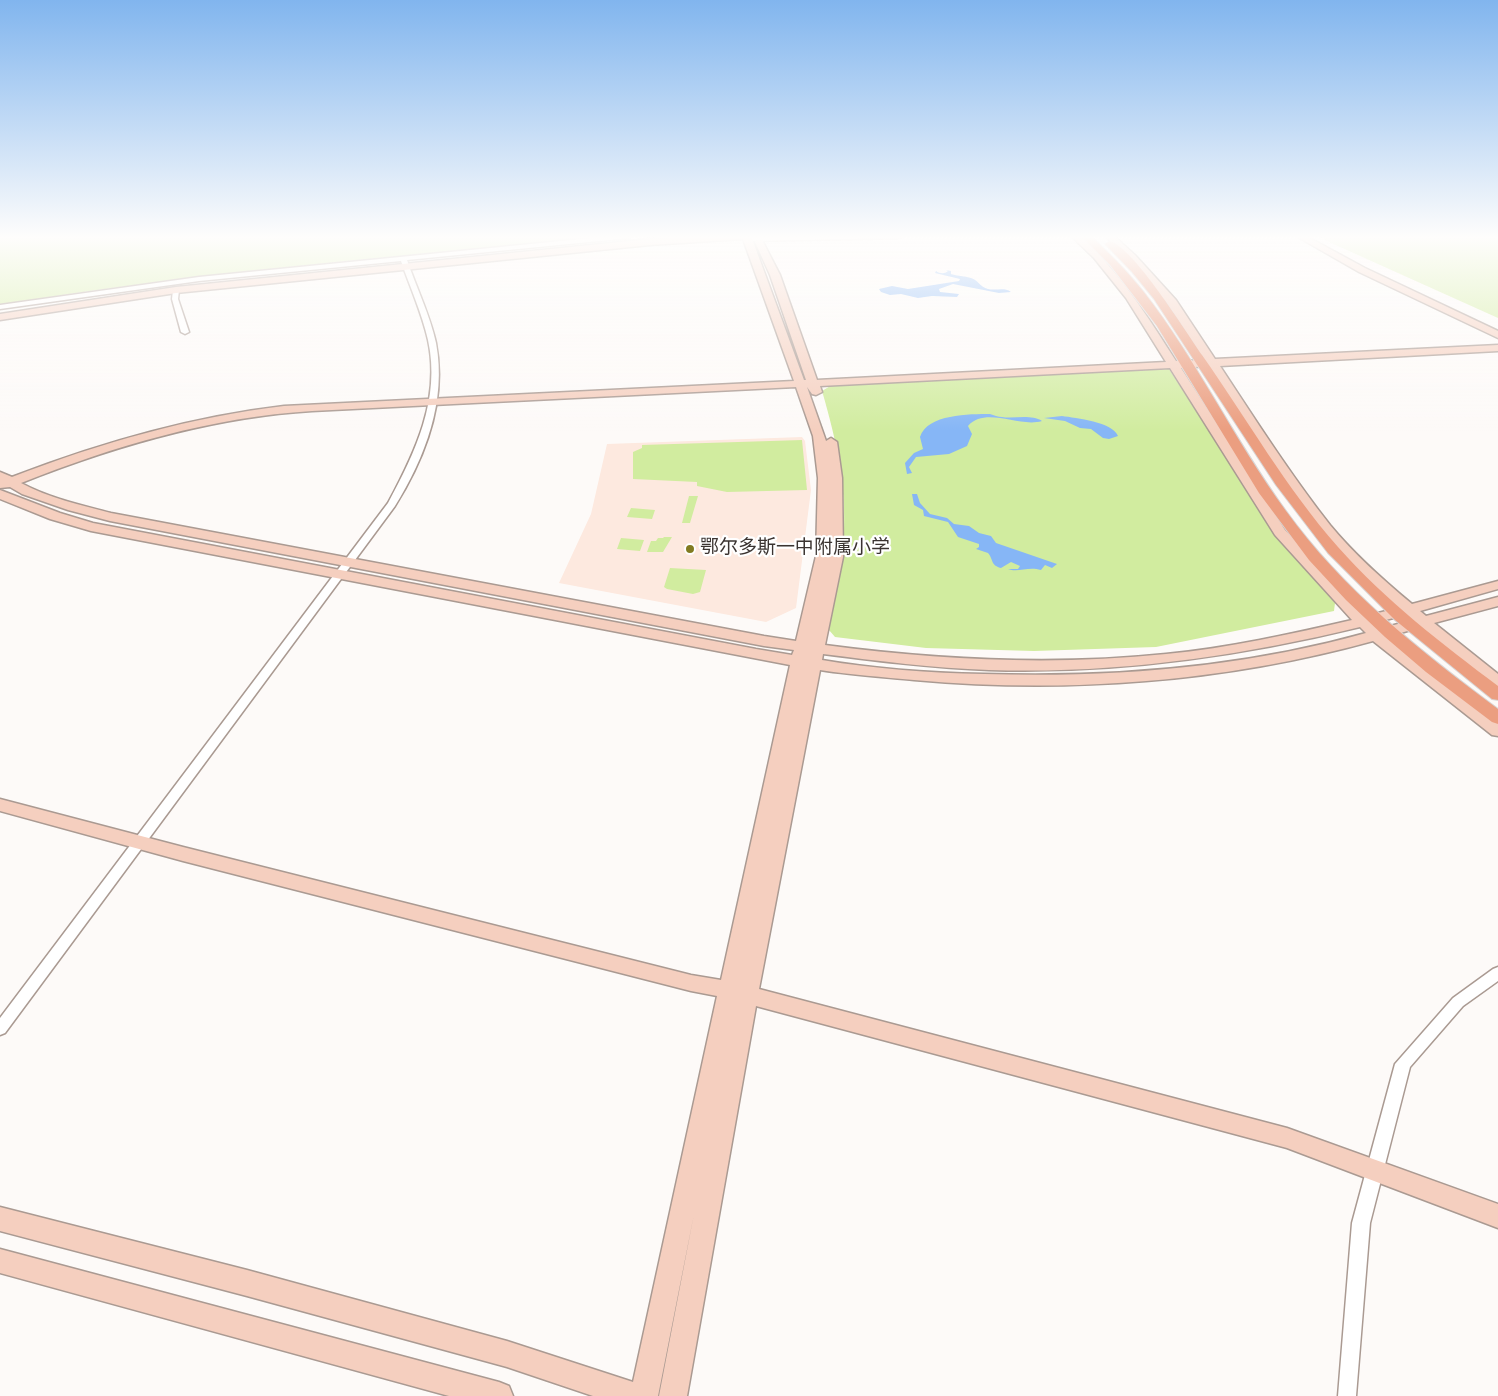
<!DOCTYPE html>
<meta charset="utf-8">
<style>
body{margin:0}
canvas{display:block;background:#fdfaf8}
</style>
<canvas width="1498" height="1396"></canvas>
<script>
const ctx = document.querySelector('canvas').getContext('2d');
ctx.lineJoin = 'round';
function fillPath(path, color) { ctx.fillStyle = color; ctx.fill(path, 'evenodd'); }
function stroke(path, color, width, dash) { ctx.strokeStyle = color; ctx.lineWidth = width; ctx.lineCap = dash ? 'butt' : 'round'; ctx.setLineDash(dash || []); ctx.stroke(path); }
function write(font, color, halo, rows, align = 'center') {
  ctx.font = font + ' Spectral,"Noto Sans SC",serif'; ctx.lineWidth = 4.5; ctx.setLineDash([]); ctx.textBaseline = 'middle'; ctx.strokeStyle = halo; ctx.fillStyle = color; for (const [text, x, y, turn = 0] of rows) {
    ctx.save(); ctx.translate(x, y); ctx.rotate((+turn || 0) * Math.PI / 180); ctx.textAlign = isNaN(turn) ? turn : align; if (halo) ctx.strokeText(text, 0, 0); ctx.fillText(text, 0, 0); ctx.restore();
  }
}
fillPath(new Path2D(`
 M802 437 805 441 811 490 796 608 766 622 559 583 591 514 607 444Z`), '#fde9df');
fillPath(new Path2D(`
 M0 236H612C408 256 203 271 0 305Z
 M1319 236H1498V318L1329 242Z
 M1169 369 1278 537 1335 603 1334 611 1156 647 1034 651 926 648 835 637 829 630C833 602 840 574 843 546 848 493 837 442 822 391L832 385Z
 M802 440 807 490 727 492 697 486V482L633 479V452L642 448V445Z
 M689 496H698L690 523H682Z
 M631 508 655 510 652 519 627 517Z
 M664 537H672L663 552H647L651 541H656L658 538H663Z
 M621 538 644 540 640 551 617 549Z
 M670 568 706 570 700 592 693 594 667 589 664 587Z`), '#d1ec9f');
fillPath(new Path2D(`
 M946 270 951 271V274C957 276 964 276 971 278 978 280 980 287 988 289 996 291 1004 287 1011 292L999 293 953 284 939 289 940 292 959 294 957 297 932 296 918 298 901 294 890 295 881 292 879 289 892 286 908 289 959 281 960 279 935 273 936 271C940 274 945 274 948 271Z
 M990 414C994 415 998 417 1002 417 1014 419 1031 414 1042 421 1019 428 986 406 968 426L972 434 967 446 949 454 916 457 909 467 912 473 907 474 905 463 914 453 923 449 920 437C927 414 970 414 990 414Z
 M1062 416C1076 418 1113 422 1118 436L1109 439 1103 438 1091 429 1080 428 1065 421 1044 418Z
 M912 494H917L920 503 930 514 947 518 954 524 969 526 979 533 991 536 996 543 1057 564 1052 568 1045 565 1041 570C1028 566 1018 573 1008 569H1018L1020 566 1011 562 1001 568C990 565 994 560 988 553L976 549 979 547V544L958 537 948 522 924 516 923 510 914 505Z`), '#86b6f6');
const street = new Path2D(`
 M611 236H632L629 238 407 260C416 287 430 315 436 343 447 400 425 458 395 506L5 1033 0 1035V1018L388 503C415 453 441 399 428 340 422 313 410 287 401 261L199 281 0 309V305L199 277Z
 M810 236H903L900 238 748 241 745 239 748 237Z
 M176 288 179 290 178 299 189 332 185 334 181 332 172 299 173 290Z
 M1498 967V981L1463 1006 1410 1067 1370 1223 1356 1396H1338L1352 1223 1395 1064 1453 998 1493 969Z`);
const secondary = new Path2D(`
 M703 236H751L804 380H806L770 275 755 242 756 240H762L763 242 780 275 817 380 1166 362 1126 298 1094 258 1071 236H1080C1120 272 1147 316 1176 361L1205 360 1168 304 1129 259 1105 236H1114L1135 255 1176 300 1215 359 1498 345V351L1220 366C1255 419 1290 474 1330 525 1354 554 1383 580 1412 604L1498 581V589L1420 611 1426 616 1498 597V606L1434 623 1498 674V687L1492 686 1421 627 1387 637 1498 723V736L1492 735 1373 641C1225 682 1068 694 914 680 883 677 851 675 820 670L759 989 1287 1128 1498 1204V1228L1287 1148 756 1006 687 1396H659L694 1214 658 1396H593L507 1367 247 1296 0 1231V1207L247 1270 507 1341 633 1382 717 996 691 991 183 861 0 811V799L183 847 691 975 721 980 790 665 91 531 50 519 0 499V490L60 513 93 523 756 649 792 655 794 650 764 646 110 521 68 510 22 494 10 487 0 488V472L12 477C100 443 191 417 284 406L794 381 743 239 650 245 176 293 0 320V314L176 287 650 239ZM1209 366C1245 421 1280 478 1320 530 1343 559 1371 584 1398 608L1366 616 1285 530 1181 368ZM1170 368 1275 535 1352 620C1291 634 1229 648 1166 654 1051 666 939 660 825 645L843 557 842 478 837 442 831 438 826 441 807 387 812 394 816 395 822 392 820 386ZM796 387 813 436 818 478 816 556 796 641 764 636 111 513C81 505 49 498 21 483 114 446 212 417 312 411ZM1406 615 1413 620 1379 629 1373 623ZM1360 627 1366 633C1241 668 1112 678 984 674 930 673 875 669 822 660L823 654C878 661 933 668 989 670 1115 674 1237 657 1360 627Z
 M1296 236H1306L1365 268 1498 331V338L1359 272Z
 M0 1249 499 1382 509 1386 513 1396H449L0 1273Z`);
const primary = new Path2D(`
 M1081 236H1091C1110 254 1127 271 1143 291 1197 360 1234 440 1286 511 1343 590 1420 651 1498 709V724L1492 722 1426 672 1385 637 1346 600 1309 560 1259 493 1157 326 1110 265Z
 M1110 241C1134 248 1186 332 1202 355 1247 419 1286 488 1338 547 1385 600 1442 644 1498 686V700L1492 699 1395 620 1328 553 1276 485 1154 299 1132 272 1105 244Z`);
stroke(street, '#aa9a92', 3);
stroke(secondary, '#aa9a92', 3);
stroke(primary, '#d8d6d6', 2);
fillPath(street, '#fff');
fillPath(secondary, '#f5cfbf');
fillPath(primary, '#eb9e80');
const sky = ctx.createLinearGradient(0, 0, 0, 431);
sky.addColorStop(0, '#81b5ee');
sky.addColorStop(0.55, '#fefdfc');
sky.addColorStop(1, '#fefdfc00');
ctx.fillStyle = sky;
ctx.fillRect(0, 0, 1498, 431);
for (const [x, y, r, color] of [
 [690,549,5,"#817b21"]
]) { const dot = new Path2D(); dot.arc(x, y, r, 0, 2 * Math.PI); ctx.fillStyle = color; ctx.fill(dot); stroke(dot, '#fff', 2); }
write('19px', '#3b3431', '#fff', [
 ["鄂尔多斯一中附属小学",700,549]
], 'left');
</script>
